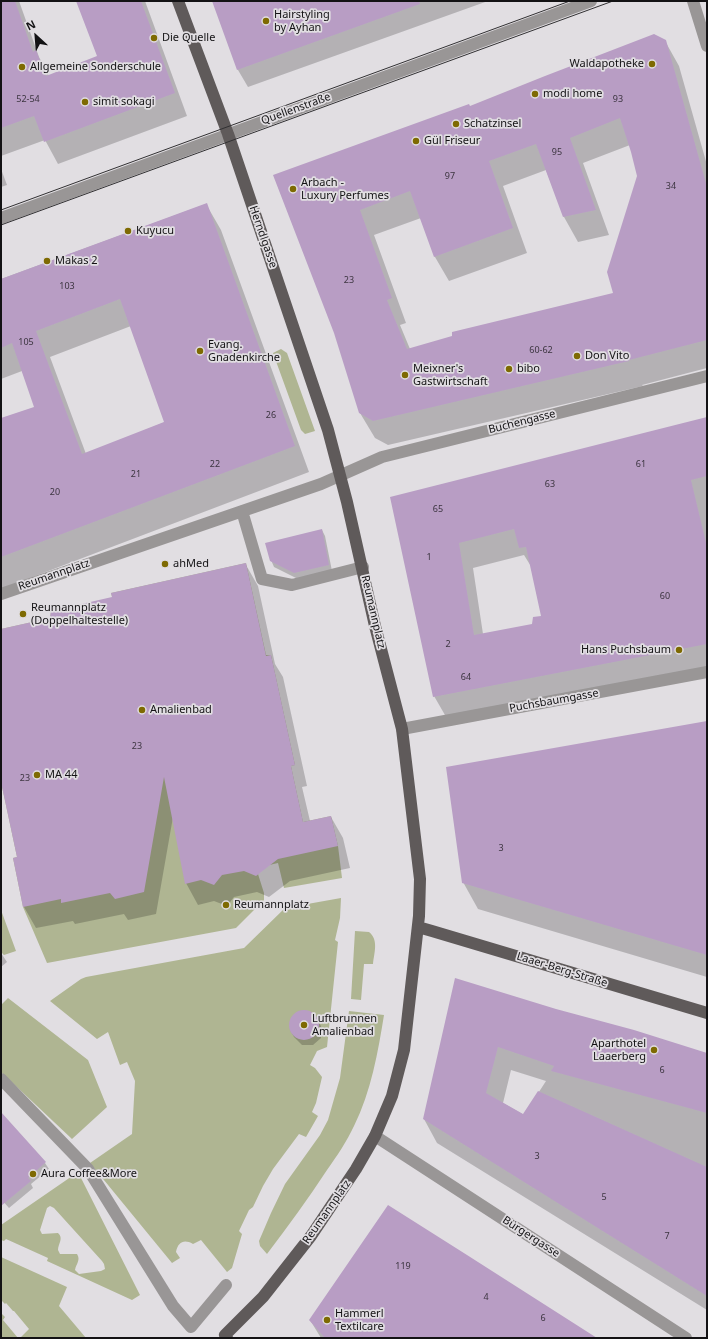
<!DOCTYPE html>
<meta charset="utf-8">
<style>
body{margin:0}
#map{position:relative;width:708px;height:1339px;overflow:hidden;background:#e1dee2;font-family:"Noto Sans",sans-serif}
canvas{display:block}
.frame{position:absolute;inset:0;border:2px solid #131214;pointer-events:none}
.north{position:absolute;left:16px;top:16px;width:40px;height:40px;-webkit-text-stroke:3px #e1dee2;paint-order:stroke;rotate:334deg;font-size:11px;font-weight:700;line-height:16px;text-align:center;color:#131214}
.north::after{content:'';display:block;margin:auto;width:14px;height:18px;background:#131214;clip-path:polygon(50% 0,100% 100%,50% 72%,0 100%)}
</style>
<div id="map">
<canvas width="708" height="1339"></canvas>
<div class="frame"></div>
<div class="north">N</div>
</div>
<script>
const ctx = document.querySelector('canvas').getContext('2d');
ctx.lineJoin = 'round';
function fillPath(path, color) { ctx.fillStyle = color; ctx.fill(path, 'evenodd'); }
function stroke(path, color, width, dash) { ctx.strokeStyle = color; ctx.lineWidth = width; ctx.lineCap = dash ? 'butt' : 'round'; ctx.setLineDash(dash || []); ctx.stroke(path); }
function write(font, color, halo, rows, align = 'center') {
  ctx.font = font + ' "Noto Sans",sans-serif'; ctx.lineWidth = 3.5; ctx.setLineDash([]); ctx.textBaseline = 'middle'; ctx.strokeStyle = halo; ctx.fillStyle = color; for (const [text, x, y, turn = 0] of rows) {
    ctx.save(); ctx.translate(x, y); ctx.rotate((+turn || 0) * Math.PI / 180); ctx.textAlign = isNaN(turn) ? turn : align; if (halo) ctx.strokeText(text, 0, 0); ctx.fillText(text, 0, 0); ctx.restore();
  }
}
fillPath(new Path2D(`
 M281 349 287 353 315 431 305 434 301 430 273 353Z
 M246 563 266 655H271L295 765 291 766 303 822 331 816 338 846 342 878 284 888 278 863 265 866 258 874 264 893V900L236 928 47 963 23 907 13 858 17 857 1 782V629L50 618 51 611 80 604 84 610 114 604 111 593Z
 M341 898 340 918 335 940 338 942 327 1047 317 1051 310 1065 315 1068 322 1077 316 1103 312 1112 318 1116 306 1137 299 1134 273 1169 263 1186 253 1207 249 1210 239 1231 242 1234 232 1268 227 1272 201 1240 193 1244C184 1239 178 1242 176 1252L180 1258 172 1263 90 1163 132 1134 135 1081 127 1062 120 1065 108 1032 97 1039 50 1001 81 979 86 977 244 948 285 908Z
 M1 910 16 951 4 955 1 952Z
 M355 931 369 932C379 940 374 953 373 964H364L361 1000 351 999Z
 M8 998 88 1060 107 1107 72 1139 1 1072V1005Z
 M349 1011 384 1015C378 1052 371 1092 354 1126 347 1141 337 1156 327 1170 308 1199 288 1226 267 1254L260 1246 259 1241 271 1213 285 1184 320 1135 328 1120 340 1078Z
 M78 1172 140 1295 132 1300 47 1261 48 1258 6 1239 4 1241 1 1240V1225ZM50 1206 54 1208 102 1261 104 1264 105 1269 101 1271 79 1274 75 1270C76 1264 81 1260 77 1254H60L58 1250C58 1244 64 1238 58 1233L42 1234 40 1230 47 1208Z
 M1 1257 67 1287 59 1306 86 1338H20L29 1329 14 1311H13L6 1303 5 1304 1 1300Z
 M1 1313 5 1317 3 1320 18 1338H1Z`), '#afb592');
fillPath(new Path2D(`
 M1 1H19L39 57 49 76 98 57 77 1H145L187 116 58 164 45 140 1 156Z
 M213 1H488L248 87 238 70Z
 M665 41 679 66 707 165V368L642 385 643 386 388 445 375 438 360 413 335 333 274 176ZM630 145 638 176 614 294 410 349 400 325 406 323 374 235 421 218 435 257 449 281 527 253 503 186 546 170 564 217 578 242 609 235 583 163Z
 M1 169 7 185 1 187Z
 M206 204 221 230 309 472 1 589V419L36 408 22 371 1 379V279ZM131 326 165 422 86 454 50 357Z
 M707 418V672L449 722 434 696 392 498ZM524 555 532 568 542 616 533 625 483 634 473 568Z
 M322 530 325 536 332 571 298 579 274 567 271 560Z
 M246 565 258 586 275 664 283 677 307 786 302 787 310 821 331 817 343 838 350 868 290 881 269 897 257 892 234 897 227 906 214 901 198 905 186 883 173 817 156 914 128 920 124 914 75 924 73 921 36 928 24 907 14 859 19 858 1 777V634L113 598Z
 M707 722V977L478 909 463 882Z
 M1 953 7 962 1 967Z
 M456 979 555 1010 707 1054V1310L437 1143 424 1119ZM511 1070 546 1081 524 1115 503 1103Z
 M299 1011H309L317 1019 321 1026V1038L313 1045H302L294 1037 290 1030 291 1020Z
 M1 1113 45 1163 49 1169 31 1184 33 1188 9 1208 1 1199Z
 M310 1320 596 1338H321Z`), '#0003');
fillPath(new Path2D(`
 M1 1H15L33 52 36 50 46 76 97 56 76 1H141L175 93 44 142 34 116 1 128Z
 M212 1H419L420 4 237 70Z
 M654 34 666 40 707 187V340L629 360V361L373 421 359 413 334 333 273 175 469 104 470 106 545 76ZM620 118 631 152 637 176 607 272 613 293 452 332V336L407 349 387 300 392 298 360 210 410 191 434 257 513 228 489 161 536 144 563 217 596 210 570 138Z
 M207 203 295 446 1 557V418L34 407 12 343 1 348V279ZM120 299 164 422 82 454 36 331Z
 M707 417V476L691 480 707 547V644L433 697 390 497ZM514 529 519 548 526 547 541 616 533 617 532 624 474 635 459 543Z
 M322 529 329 565 294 573 270 561 265 543Z
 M246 563 266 656 271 655 295 765 291 766 303 822 331 816 338 846 278 859 256 876 244 871 222 875 214 885 201 880 185 884 164 777 144 892 115 899 110 893 61 903V899L23 907 13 858 17 857 1 782V629L50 618 51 611 112 597 111 593Z
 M707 721V955L462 883 446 767Z
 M455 978 556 1009 634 1030 707 1053V1113L551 1071 554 1066 498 1047 486 1093 523 1114 538 1091 707 1167V1296L423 1119Z
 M289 1025a15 15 0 1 1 30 0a15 15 0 1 1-30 0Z
 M1 1112 46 1162 28 1178 31 1181 1 1206Z
 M388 1205 467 1255 597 1338H325L309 1320Z`), '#b89dc4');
stroke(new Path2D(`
 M693 1 707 46
 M1 218 591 1
 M242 511 262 579 292 585 363 567
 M1 594 321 484 382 457 707 376
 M402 729 707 672
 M1 1079 88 1169 173 1306 191 1327 226 1285
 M375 1136 686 1338`), '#999696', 12);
stroke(new Path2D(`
 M178 1 228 134 328 430 347 502 375 626 402 729 420 879 419 916 404 1050 392 1096 375 1136 356 1169 311 1236 263 1297 225 1335 227 1338
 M418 927 432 931 707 1013`), '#5f5a5a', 12);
stroke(new Path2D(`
 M1 210 570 1
 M1 225 613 1`), '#313032', 1);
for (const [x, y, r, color] of [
 [266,21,4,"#7e6a02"],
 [154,38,4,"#7e6a02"],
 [652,64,4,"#7e6a02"],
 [22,67,4,"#7e6a02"],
 [535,94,4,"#7e6a02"],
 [85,102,4,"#7e6a02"],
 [456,124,4,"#7e6a02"],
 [416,141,4,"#7e6a02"],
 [293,189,4,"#7e6a02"],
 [128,231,4,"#7e6a02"],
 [47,261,4,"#7e6a02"],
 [200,351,4,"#7e6a02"],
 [577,356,4,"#7e6a02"],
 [509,369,4,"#7e6a02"],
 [405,375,4,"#7e6a02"],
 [165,564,4,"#7e6a02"],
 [23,614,4,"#7e6a02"],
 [679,650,4,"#7e6a02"],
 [142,710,4,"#7e6a02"],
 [37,775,4,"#7e6a02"],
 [226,905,4,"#7e6a02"],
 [304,1025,4,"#7e6a02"],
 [654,1050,4,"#7e6a02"],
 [33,1174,4,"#7e6a02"],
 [327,1320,4,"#7e6a02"]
]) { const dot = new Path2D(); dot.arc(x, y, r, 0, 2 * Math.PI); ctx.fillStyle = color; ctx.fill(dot); stroke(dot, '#e1dee2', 1.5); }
write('9px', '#3c3540', null, [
 ["52-54",28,99],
 ["93",618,99],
 ["95",557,152],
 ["97",450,176],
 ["34",671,186],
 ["23",349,280],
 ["103",67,286],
 ["105",26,342],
 ["60-62",541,350],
 ["26",271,415],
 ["22",215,464],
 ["61",641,464],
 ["21",136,474],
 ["63",550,484],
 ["20",55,492],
 ["65",438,509],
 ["1",429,557],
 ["60",665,596],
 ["2",448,644],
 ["64",466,677],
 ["23",137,746],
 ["23",25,778],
 ["3",501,848],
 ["6",662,1070],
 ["3",537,1156],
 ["5",604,1197],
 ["7",667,1236],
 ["119",403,1266],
 ["4",486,1297],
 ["6",543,1318]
]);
write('11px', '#131214', '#e1dee2', [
 ["Hairstyling",274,15],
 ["by Ayhan",274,28],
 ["Die Quelle",162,38],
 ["Waldapotheke",644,64,"right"],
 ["Allgemeine Sonderschule",30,67],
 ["modi home",543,94],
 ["simit sokagi",93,102],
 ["Schatzinsel",464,124],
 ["Gül Friseur",424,141],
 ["Arbach -",301,183],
 ["Luxury Perfumes",301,196],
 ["Kuyucu",136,231],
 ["Makas 2",55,261],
 ["Evang.",208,345],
 ["Gnadenkirche",208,358],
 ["Don Vito",585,356],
 ["Meixner's",413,369],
 ["Gastwirtschaft",413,382],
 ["bibo",517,369],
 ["ahMed",173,564],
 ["Reumannplatz",31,608],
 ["(Doppelhaltestelle)",31,621],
 ["Hans Puchsbaum",671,650,"right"],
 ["Amalienbad",150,710],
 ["MA 44",45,775],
 ["Reumannplatz",234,905],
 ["Luftbrunnen",312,1019],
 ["Amalienbad",312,1032],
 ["Aparthotel",646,1044,"right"],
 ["Laaerberg",646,1057,"right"],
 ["Aura Coffee&More",41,1174],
 ["Hammerl",335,1314],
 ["Textilcare",335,1327]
], 'left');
write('11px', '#131214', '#e1dee2', [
 ["Quellenstraße",296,109,-20],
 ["Herndlgasse",263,237,71],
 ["Buchengasse",522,422,-14],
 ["Reumannplatz",54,575,-19],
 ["Reumannplatz",373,612,77],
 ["Puchsbaumgasse",554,701,-10],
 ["Laaer-Berg-Straße",562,970,17],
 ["Reumannplatz",327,1212,-55],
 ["Bürgergasse",531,1237,33]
]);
</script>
